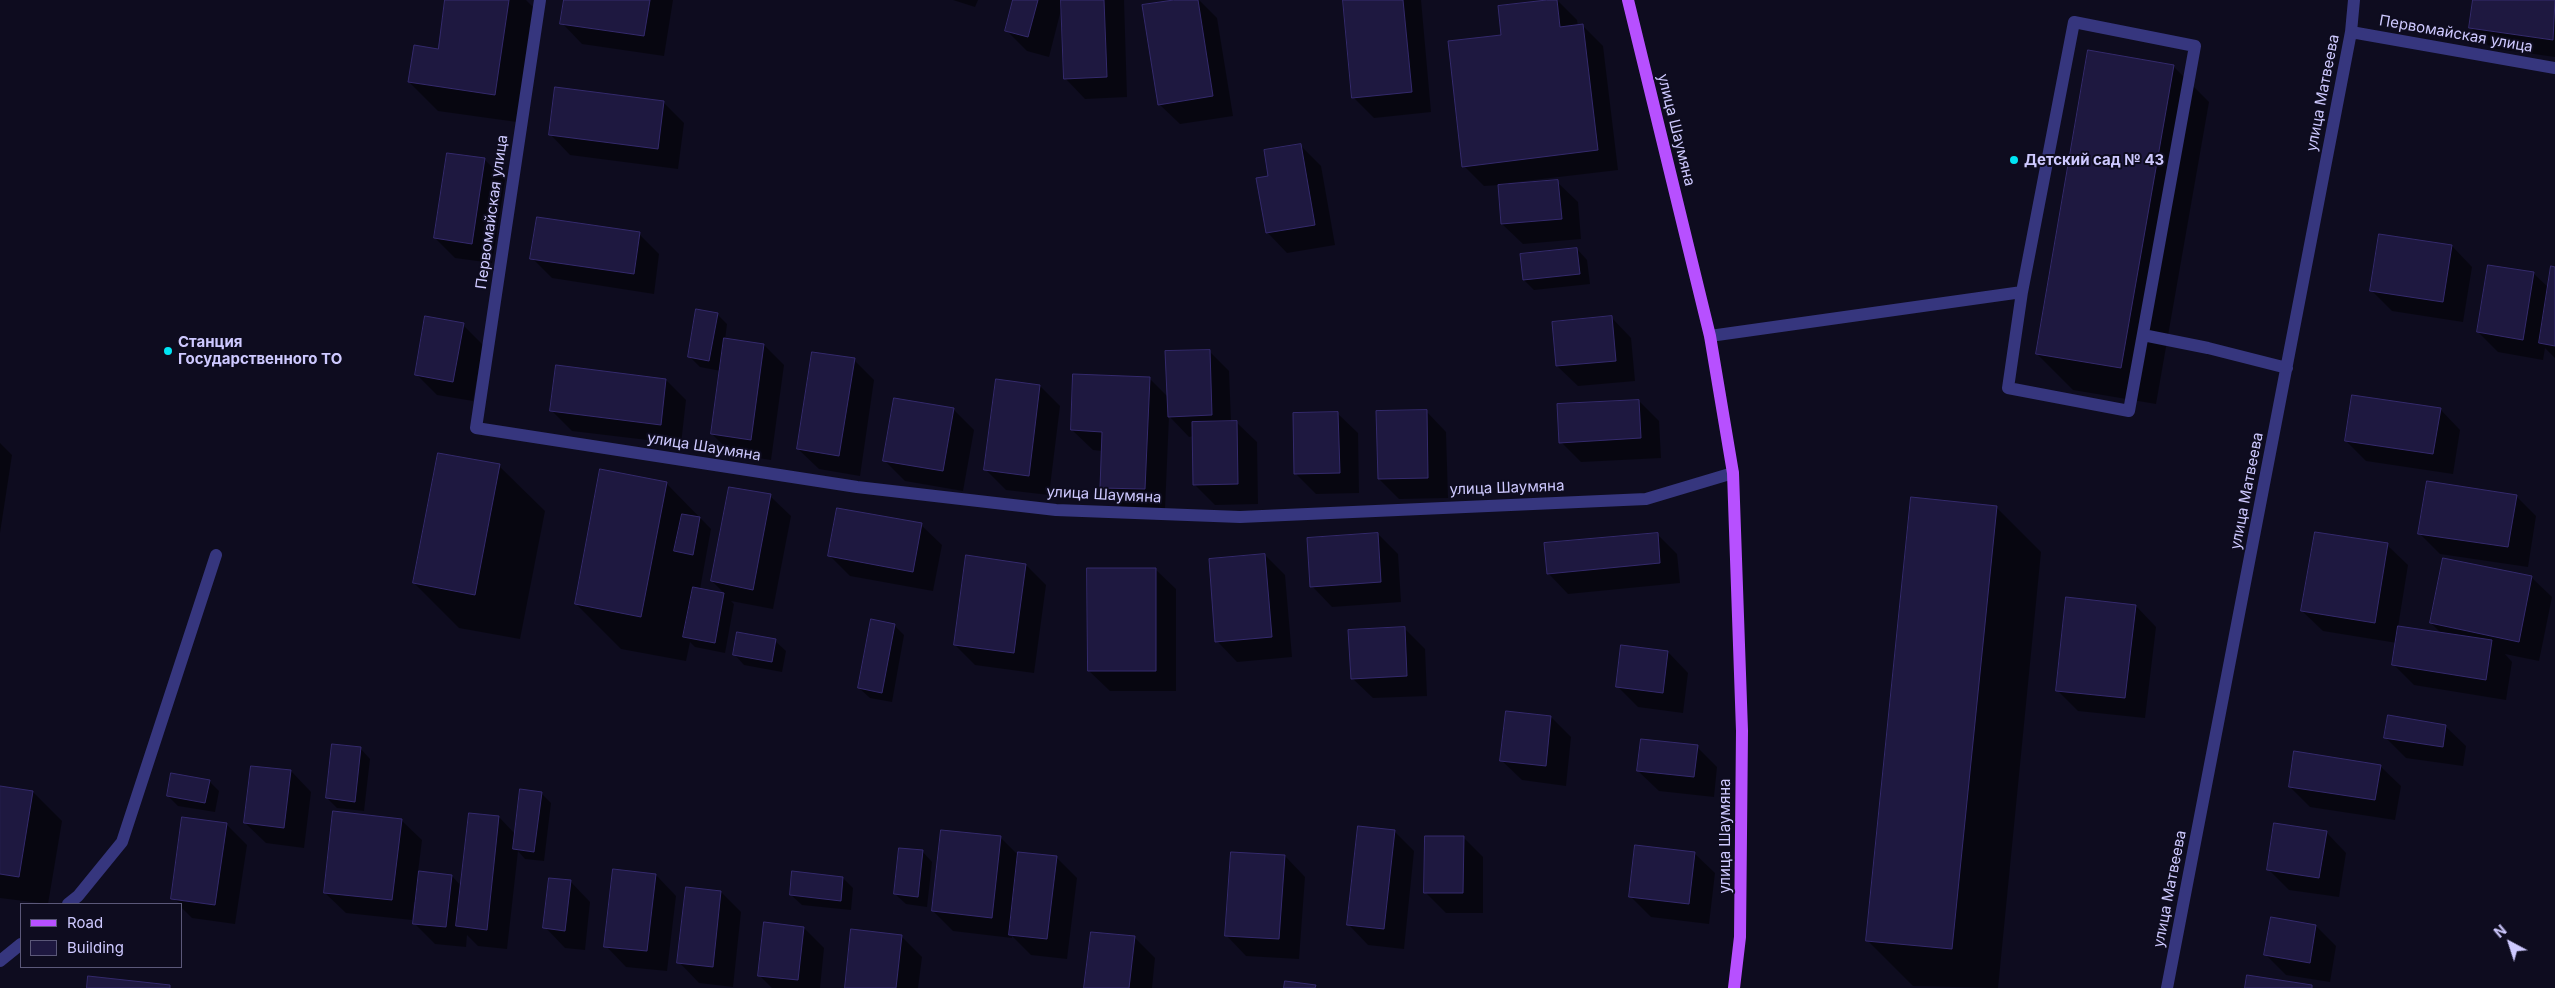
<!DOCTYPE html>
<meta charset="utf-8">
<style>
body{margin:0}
#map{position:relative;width:2555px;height:988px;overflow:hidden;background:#0e0c1f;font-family:Inter,sans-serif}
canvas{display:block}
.legend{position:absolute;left:20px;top:903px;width:162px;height:65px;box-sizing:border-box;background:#0e0c1f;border:1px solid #5b5879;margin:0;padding:6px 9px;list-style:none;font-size:15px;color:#cec9ff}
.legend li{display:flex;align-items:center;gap:10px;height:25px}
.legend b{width:25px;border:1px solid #5b5879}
.north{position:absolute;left:2485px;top:918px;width:50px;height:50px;-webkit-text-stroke:4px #0e0c1f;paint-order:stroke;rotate:320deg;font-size:14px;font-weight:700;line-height:20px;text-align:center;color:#cec9ff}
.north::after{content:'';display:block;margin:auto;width:18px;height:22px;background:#cec9ff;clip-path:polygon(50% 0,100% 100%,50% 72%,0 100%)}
</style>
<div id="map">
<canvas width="2555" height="988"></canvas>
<ul class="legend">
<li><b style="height:6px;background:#b750ff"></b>Road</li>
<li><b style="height:14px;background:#1e1840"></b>Building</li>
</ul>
<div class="north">N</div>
</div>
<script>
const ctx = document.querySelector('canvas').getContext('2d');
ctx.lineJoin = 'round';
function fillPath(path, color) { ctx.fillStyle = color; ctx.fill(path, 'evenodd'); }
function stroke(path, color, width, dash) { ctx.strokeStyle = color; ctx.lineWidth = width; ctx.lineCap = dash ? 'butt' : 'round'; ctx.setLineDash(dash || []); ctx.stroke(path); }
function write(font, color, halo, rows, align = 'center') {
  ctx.font = font + ' Inter,sans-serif'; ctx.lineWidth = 4; ctx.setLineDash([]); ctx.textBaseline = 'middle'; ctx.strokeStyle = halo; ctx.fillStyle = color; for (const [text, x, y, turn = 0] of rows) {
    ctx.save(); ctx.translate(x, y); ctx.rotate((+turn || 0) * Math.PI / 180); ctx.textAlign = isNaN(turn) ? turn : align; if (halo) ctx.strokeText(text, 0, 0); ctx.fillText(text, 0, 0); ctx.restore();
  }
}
fillPath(new Path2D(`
 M446 0H526L540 14 524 123 438 111 409 82 439 50Z
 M565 0H673L664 56 582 44 562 23Z
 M953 0H978L975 7Z
 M1015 0H1124L1127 97 1085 99 1065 78 1062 6 1049 57 1027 51 1007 31Z
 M1182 0H1199L1217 18 1233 116 1180 124 1159 104Z
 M1344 0H1421L1431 112 1374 118 1353 97Z
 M1557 0 1577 20 1578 26H1583L1603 46 1618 170 1508 183 1509 186 1557 182 1578 202 1581 239 1523 244 1502 224 1499 185 1484 186 1464 166 1502 36Z
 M2474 0H2555V57L2491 48 2470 27Z
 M2173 66 2209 102 2156 404 2073 390 2037 354Z
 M664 103 684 123 678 169 570 155 550 134Z
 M1301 146 1321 166 1335 245 1287 253 1267 232 1270 177Z
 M484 159 505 180 492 263 455 258 435 238Z
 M639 234 659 254 654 294 552 278 532 258Z
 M2452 246 2472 267 2463 322 2392 311 2372 291Z
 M1577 249 1587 260 1590 284 1534 290 1524 280Z
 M2555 268V358L2545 348 2543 360 2498 352 2478 332 2533 273 2549 288Z
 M717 314 727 324 725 340 764 345 784 365 771 460 732 454 712 434 721 371 700 367 690 357Z
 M1611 317 1631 338 1635 381 1578 386 1557 366Z
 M463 325 483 345 473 401 437 395 417 375Z
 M1209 351 1229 371 1231 422H1236L1257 442 1258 504 1215 505 1195 485 1194 436 1189 437 1169 416 1165 509 1122 508 1101 488 1102 451 1093 450 1072 430 1149 378 1168 397Z
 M854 360 874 380 860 476 819 469 798 449Z
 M666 380 686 400 681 444 572 431 551 410Z
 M997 380 1040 386 1060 406 1049 495 1006 490 986 470Z
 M1639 401 1659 421 1661 458 1581 462 1561 442Z
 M953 409 974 430 963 491 905 481 885 461Z
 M2440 409 2460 430 2453 474 2366 461 2346 441Z
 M1426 411 1446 432 1448 498 1399 499 1379 479Z
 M1337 413 1358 433 1359 493 1316 494 1295 473Z
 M0 443 12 455 0 533Z
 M499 466 545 511 520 639 459 628 414 583Z
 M666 483 711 529 700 589 725 594 712 581 770 496 791 516 773 609 731 601 734 604 725 653 695 647 690 642 686 661 621 649 576 604Z
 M2516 496 2536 516 2528 567 2440 554 2419 533Z
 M1996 507 2041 552 1998 988 1913 986 1868 941Z
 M921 525 942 545 933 591 850 576 829 555Z
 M1378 534 1398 554 1401 602 1332 607 1312 586Z
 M1657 534 1677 554 1680 583 1568 594 1548 573Z
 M2387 545 2408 565 2398 627 2442 634 2431 623 2531 577 2552 597 2539 661 2505 654 2512 662 2506 700 2414 685 2393 664 2397 643 2323 631 2302 611Z
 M1265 555 1285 575 1292 657 1237 662 1217 641Z
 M1026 565 1046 585 1034 673 975 665 955 645Z
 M1155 569 1176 589V691H1110L1089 671Z
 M2136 606 2156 627 2145 718 2078 711 2057 690Z
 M894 625 904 635 892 702 870 698 859 688Z
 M1404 628 1425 649 1427 696 1373 698 1352 678Z
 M775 641 786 651 782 672 744 665 734 654Z
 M1668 652 1688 673 1683 713 1638 707 1617 686Z
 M1551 717 1571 737 1566 786 1522 780 1501 760Z
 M2445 726 2466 746 2463 766 2406 758 2386 738Z
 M1697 747 1717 767 1714 797 1659 791 1638 771Z
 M360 748 370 759 364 811 337 808 327 798Z
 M2380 766 2401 786 2395 820 2310 807 2290 787Z
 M291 771 311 792 304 848 266 843 245 823Z
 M209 781 219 791 215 812 178 806 168 796Z
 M0 787 33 792 62 821 48 904 0 898Z
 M541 793 551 803 544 861 525 859 518 851 507 949 478 946 467 935 466 947 435 944 414 923 417 902H414L412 920 346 913 325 893 401 820 422 840 418 872 452 876 462 887 499 817 516 835Z
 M226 824 247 845 235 924 192 918 181 907V904L172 898Z
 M1394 831 1414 851 1404 949 1368 945 1348 924Z
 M2326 832 2346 853 2339 897 2289 890 2269 870Z
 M1000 837 1019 856 1056 857 1077 878 1067 959 1031 955 1012 936V938L953 931 933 911Z
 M1463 837 1483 857V913H1446L1426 893Z
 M922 851 932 862 927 907 906 904 895 894Z
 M1694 853 1715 873 1709 924 1651 917 1631 897Z
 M1285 856 1305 877 1299 959 1246 956 1226 935Z
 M656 875 676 896 667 971 626 967 606 946Z
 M843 878 853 888 851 910 802 905 791 895Z
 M570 881 590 902 585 950 565 948 545 927Z
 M721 892 741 912 733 987 699 983 679 962Z
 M2316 926 2336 946 2330 982 2286 975 2266 955Z
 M804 928 824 948 820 988H772L760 976Z
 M901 936 922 957 918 988H846Z
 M1135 938 1155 958 1152 988H1085Z`), '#0007');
const building = new Path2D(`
 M445 0H509L495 95 408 82 414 45 438 49Z
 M564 0H650L644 36 560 24Z
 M1013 0H1038L1028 37 1005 31Z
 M1061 0H1104L1107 77 1064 79Z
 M1174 0H1198L1213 96 1158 105 1142 5Z
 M1343 0H1403L1412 92 1352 98Z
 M1547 0H1557L1560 27 1583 24 1598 150 1462 167 1448 41 1501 35 1498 6Z
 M2473 0H2555L2553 40 2469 28Z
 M2088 50 2174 65 2121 368 2036 354Z
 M555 87 664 101 658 149 549 135Z
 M1301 144 1315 225 1266 233 1256 178 1268 176 1264 150Z
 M447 153 485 158 472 244 434 238Z
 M1558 180 1562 219 1501 224 1498 185Z
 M537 217 640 232 634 274 530 259Z
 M2379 234 2452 245 2443 302 2370 291Z
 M1577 248 1580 274 1523 280 1520 254Z
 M2488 265 2534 272 2523 340 2477 332Z
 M2551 266 2555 267V346L2539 343Z
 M696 309 718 313 709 361 688 357Z
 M425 316 464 323 453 382 415 375Z
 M1612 316 1616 361 1556 366 1552 322Z
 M724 338 764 344 751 440 711 434Z
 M1210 350 1212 415 1168 417 1165 351Z
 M812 352 855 358 839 456 797 449Z
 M556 365 666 379 661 425 550 411Z
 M1073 374 1150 377 1145 489 1100 488 1102 432 1071 430Z
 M996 379 1040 385 1029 476 984 470Z
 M2352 395 2441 408 2433 454 2345 441Z
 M894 398 954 408 943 471 883 461Z
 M1639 400 1641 438 1559 443 1557 404Z
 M1427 410 1428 478 1378 479 1376 411Z
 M1338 412 1340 473 1294 474 1293 413Z
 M1237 421 1238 484 1193 485 1192 422Z
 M438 453 500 464 475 595 413 583Z
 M600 469 667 482 641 617 575 604Z
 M2427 481 2517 495 2508 547 2418 534Z
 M729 487 771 494 753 590 711 581Z
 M1911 497 1997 506 1952 949 1866 941Z
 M837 508 922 523 913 572 828 556Z
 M682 514 700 517 693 555 674 551Z
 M2315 532 2388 543 2375 623 2301 611Z
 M1378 533 1381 582 1310 587 1307 538Z
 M1658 533 1660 563 1547 574 1544 543Z
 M1265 554 1272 637 1215 642 1209 559Z
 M966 555 1026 564 1014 653 954 645Z
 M2443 558 2532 576 2519 642 2430 623Z
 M1087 568H1156V671H1088Z
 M693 587 724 593 715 643 683 637Z
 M2066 597 2136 605 2125 698 2056 691Z
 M871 619 895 624 882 693 858 688Z
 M2398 626 2492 640 2486 680 2392 665Z
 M1405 627 1407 676 1351 679 1348 630Z
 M737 632 776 639 772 662 733 655Z
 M1621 645 1668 651 1663 693 1616 687Z
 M1506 711 1551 716 1546 766 1500 761Z
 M2388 715 2446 725 2443 747 2384 738Z
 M1641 739 1698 745 1694 777 1637 771Z
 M332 744 361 747 355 802 326 798Z
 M2294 751 2381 765 2375 800 2289 787Z
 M251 766 291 770 284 828 244 823Z
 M171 773 210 780 205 803 167 796Z
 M0 786 33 791 19 877 0 874Z
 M520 789 542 792 534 852 513 849Z
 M333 811 402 819 392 900 324 893Z
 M469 813 499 816 487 930 456 926Z
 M182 817 227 823 215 905 171 899Z
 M2274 823 2327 831 2319 878 2267 870Z
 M1358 826 1395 830 1384 929 1347 925Z
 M941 830 1001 836 992 918 932 911Z
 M1425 836H1464L1463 893H1424Z
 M1635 845 1695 852 1689 904 1629 897Z
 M899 848 923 850 918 897 894 894Z
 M1018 852 1057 856 1047 939 1009 935Z
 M1231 852 1285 855 1279 939 1225 936Z
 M613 869 656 874 647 951 604 947Z
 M419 871 452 875 446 927 413 924Z
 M792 871 843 877 841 901 790 895Z
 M549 878 571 880 565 931 543 928Z
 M686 887 721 891 713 967 677 963Z
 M2271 917 2316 925 2310 963 2264 955Z
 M764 922 804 927 798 980 758 976Z
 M851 929 902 935 896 988H845Z
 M1091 932 1135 936 1129 988H1084Z
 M2247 975 2312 985V988H2245Z
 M88 976 170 985V988H87Z
 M1285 981 1316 985 1315 988H1284Z`);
fillPath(building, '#1e1840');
stroke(building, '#342a6c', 1);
stroke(new Path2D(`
 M540 0 476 428 857 487 1056 510 1240 517 1646 499 1733 473
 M2351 32 2555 68
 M2143 335 2208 348 2287 368
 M1710 336 2022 292 2074 22 2195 46 2129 411 2008 388 2022 292
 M68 904 78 896 122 842 216 555
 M0 961 21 944
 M2167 988 2351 32 2354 0`), '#36367e', 12);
stroke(new Path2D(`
 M1628 0 1710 336 1733 473 1742 731 1740 937 1734 988`), '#b750ff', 12);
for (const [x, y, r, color] of [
 [2014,160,5,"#00e5f4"],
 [168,351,5,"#00e5f4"]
]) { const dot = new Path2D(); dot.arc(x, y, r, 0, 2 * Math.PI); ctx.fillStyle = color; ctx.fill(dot); stroke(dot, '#0e0c1f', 2); }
write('15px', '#cec9ff', '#0e0c1f', [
 ["Первомайская улица",2456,34,10],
 ["улица Матвеева",2323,93,-79],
 ["улица Шаумяна",1676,130,76],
 ["Первомайская улица",492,212,-82],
 ["улица Шаумяна",704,447,9],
 ["улица Шаумяна",1507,488,-2],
 ["улица Матвеева",2247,491,-79],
 ["улица Шаумяна",1104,495,3],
 ["улица Шаумяна",1725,836,-90],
 ["улица Матвеева",2170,889,-79]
]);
write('bold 15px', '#cec9ff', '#0e0c1f', [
 ["Детский сад № 43",2024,160],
 ["Станция",178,342],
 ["Государственного ТО",178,359]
], 'left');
</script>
